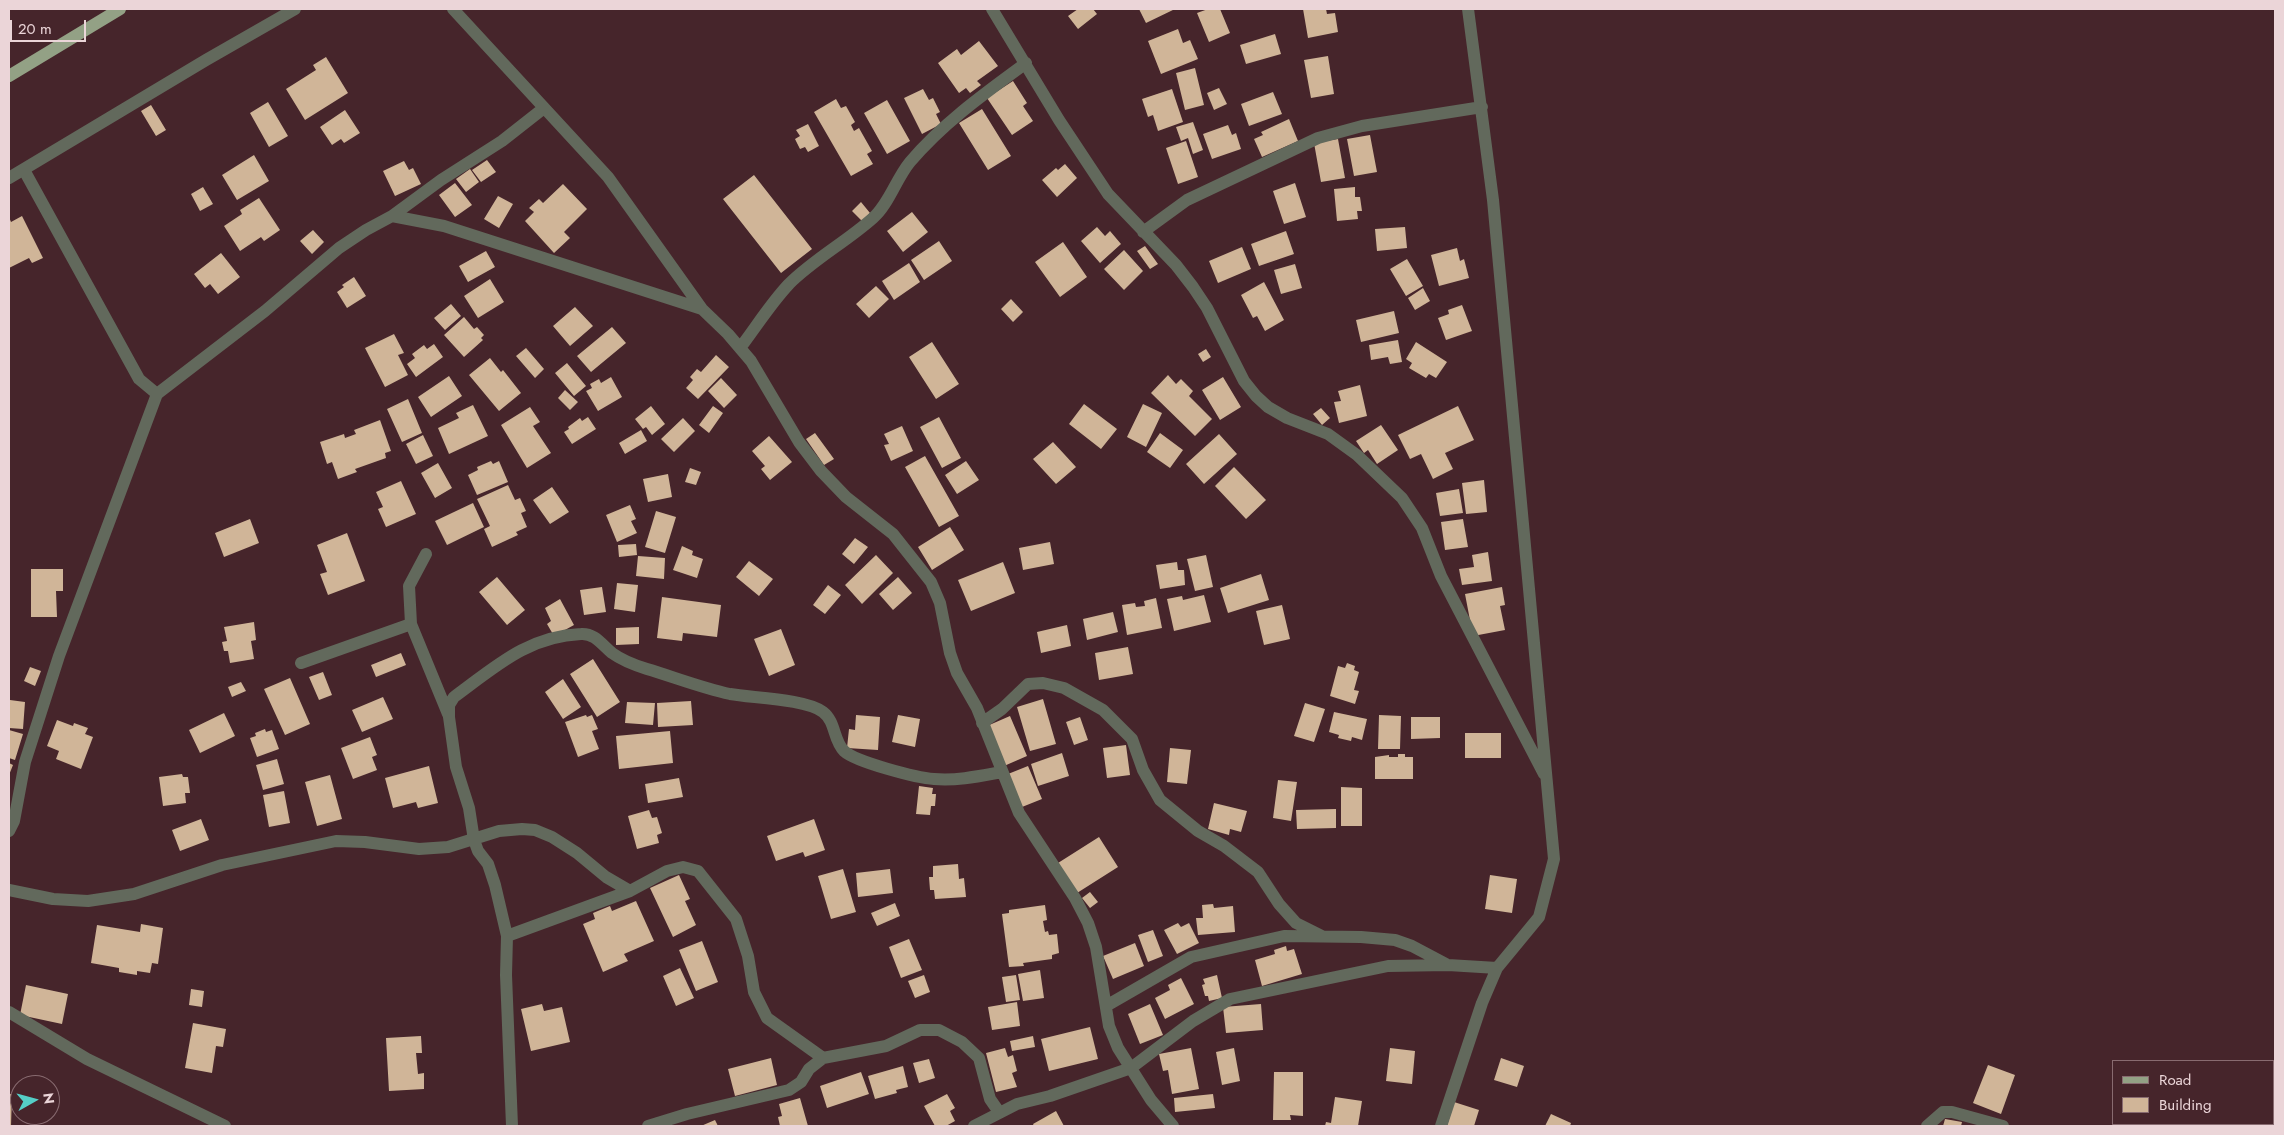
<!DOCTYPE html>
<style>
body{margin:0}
#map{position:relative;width:2284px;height:1135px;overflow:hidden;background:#46252b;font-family:Jost,sans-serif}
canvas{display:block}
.frame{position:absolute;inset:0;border:10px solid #ebd5d8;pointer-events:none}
.legend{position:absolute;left:2112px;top:1060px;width:162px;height:65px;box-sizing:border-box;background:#46252b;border:1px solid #886b70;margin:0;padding:6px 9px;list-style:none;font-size:15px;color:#ebd5d8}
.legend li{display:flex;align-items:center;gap:10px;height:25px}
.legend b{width:25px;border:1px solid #886b70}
.north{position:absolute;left:10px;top:1075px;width:50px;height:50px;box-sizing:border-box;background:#46252b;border:1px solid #886b70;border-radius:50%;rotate:83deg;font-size:14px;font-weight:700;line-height:20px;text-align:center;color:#ebd5d8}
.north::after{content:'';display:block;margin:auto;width:18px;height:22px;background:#55cec6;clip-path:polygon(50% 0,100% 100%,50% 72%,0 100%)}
.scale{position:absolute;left:10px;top:20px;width:76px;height:22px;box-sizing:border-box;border:2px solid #ebd5d8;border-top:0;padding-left:6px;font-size:15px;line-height:18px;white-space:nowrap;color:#ebd5d8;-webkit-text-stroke:4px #46252b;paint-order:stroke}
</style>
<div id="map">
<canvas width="2284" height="1135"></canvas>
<div class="frame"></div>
<ul class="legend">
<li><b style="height:6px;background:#93a185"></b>Road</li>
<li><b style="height:14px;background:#d0b598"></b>Building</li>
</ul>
<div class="north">N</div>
<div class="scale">20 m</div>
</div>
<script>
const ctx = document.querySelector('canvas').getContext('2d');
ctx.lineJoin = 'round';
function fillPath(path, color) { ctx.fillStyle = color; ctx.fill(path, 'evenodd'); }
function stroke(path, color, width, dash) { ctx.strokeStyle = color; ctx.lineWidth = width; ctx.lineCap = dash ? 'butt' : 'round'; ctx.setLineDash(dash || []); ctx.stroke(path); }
fillPath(new Path2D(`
 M1078 9H1093L1097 14 1078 29 1068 16Z
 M1139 9H1175L1146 23Z
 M1208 9H1220L1230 33 1209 42 1197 13Z
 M1303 9H1326L1327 14 1335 13 1338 32 1308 38Z
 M1178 29 1183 43 1190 40 1198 59 1161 74 1148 41Z
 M1275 34 1281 54 1246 64 1240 45Z
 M979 41 998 66 977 81 981 85 970 93 966 88 959 93 938 63 957 49 961 55Z
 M1328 56 1334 94 1311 98 1304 60Z
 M326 57 348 93 305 120 286 89 316 70 313 65Z
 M1195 68 1204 105 1185 110 1176 73Z
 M1013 81 1027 103 1023 106 1033 121 1012 135 987 98Z
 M1219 88 1227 104 1214 110 1207 93Z
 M923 89 929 100 933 98 940 112 936 114 941 124 922 134 904 98Z
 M1172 89 1183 122 1158 131 1153 115 1148 117 1142 99Z
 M1273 92 1282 114 1249 126 1241 104Z
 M836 99 841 108 846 106 855 122 851 125 854 131 859 128 872 151 867 154 873 164 851 176 814 112Z
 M887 100 910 141 887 154 864 113Z
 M268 102 288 136 269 147 250 113Z
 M151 105 166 130 156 136 141 111Z
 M982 109 1011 156 988 170 959 123Z
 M345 110 360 133 344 143 341 139 332 145 320 127Z
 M1289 119 1298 141 1262 157 1254 139 1263 135 1261 132Z
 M1193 122 1203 150 1193 154 1188 138 1181 141 1176 127Z
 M808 124 819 146 808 152 805 147 800 149 795 139 800 136 796 130Z
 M1228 125 1232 135 1236 133 1241 149 1212 159 1203 134Z
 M1370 135 1377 172 1354 176 1347 139Z
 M1338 139 1345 178 1321 182 1314 143Z
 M1186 141 1198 177 1178 184 1166 148Z
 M254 155 269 181 237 200 222 175Z
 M487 160 496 172 481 182 472 170Z
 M404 161 409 170 413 168 421 184 395 196 383 171Z
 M1065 164 1077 178 1057 197 1042 180 1056 168 1058 170Z
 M470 169 479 182 466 192 456 179Z
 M754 175 812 249 781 273 723 199Z
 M455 183 472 205 455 217 439 195Z
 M1295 183 1306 217 1284 224 1273 191Z
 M563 184 587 209 564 232 570 238 554 253 525 221 534 212 529 208 539 199 543 203Z
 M203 187 213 204 200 211 191 194Z
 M1355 187V197H1360L1362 211H1357L1358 219 1337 221 1334 189Z
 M498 196 513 204 499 228 484 219Z
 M259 198 280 230 264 241 261 237 240 251 224 226 242 214 240 210Z
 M861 202 870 213 862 221 852 211Z
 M912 212 928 232 903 252 887 231Z
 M22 216 43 258 32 263 29 258 9 268V217L11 222Z
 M1097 227 1105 236 1110 231 1121 244 1100 263 1081 241Z
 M1405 227 1407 248 1377 251 1375 229Z
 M313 230 324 242 312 254 300 241Z
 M1286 231 1294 254 1259 266 1251 244Z
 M939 241 952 261 924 280 911 260Z
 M1063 242 1087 277 1060 297 1035 262Z
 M1145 246 1158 264 1150 269 1137 251Z
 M1242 247 1251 269 1218 283 1209 261Z
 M1457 248 1460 261 1464 259 1469 278 1439 286 1431 255Z
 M1124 250 1143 271 1124 290 1104 269Z
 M486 251 495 267 468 282 459 266Z
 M221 253 240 277 218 294 210 284 205 288 194 274Z
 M1407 259 1423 286 1406 296 1390 269Z
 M909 263 920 282 894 300 882 281Z
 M1295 264 1302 288 1281 294 1274 270Z
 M354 277 366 296 347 308 337 292 344 287 342 285Z
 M490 279 504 302 478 318 464 296Z
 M1264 282 1284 320 1265 331 1257 316 1253 318 1241 295Z
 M876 286 889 299 869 318 856 304Z
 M1423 288 1430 301 1415 310 1408 298Z
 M1011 299 1023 312 1013 322 1001 309Z
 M451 304 461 316 445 330 434 318Z
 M1462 305 1472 331 1446 340 1438 318 1449 314 1448 310Z
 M575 307 593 326 570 346 553 326Z
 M1394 311 1399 333 1361 342 1356 320Z
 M464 317 474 329 477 327 484 335 481 338 483 340 464 357 444 335Z
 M612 327 626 343 591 372 577 356Z
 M394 334 404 353 398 355 408 375 385 387 365 348Z
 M1398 340 1402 362 1390 364 1388 357 1371 360 1369 345Z
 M932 342 959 384 936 399 909 357Z
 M1416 342 1447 362 1436 378 1429 374 1426 378 1409 368 1412 363 1406 359Z
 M434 344 443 357 416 377 407 364 415 358 412 354 424 345 427 349Z
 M526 348 544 369 535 378 516 356Z
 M1206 349 1211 357 1203 362 1198 354Z
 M716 355 729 367 698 399 686 388 693 380 690 377 697 369 701 372Z
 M490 358 501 372 503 370 521 393 499 411 469 375Z
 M567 363 586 386 574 396 555 373Z
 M1168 375 1176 384 1181 379 1193 391 1189 396 1212 419 1195 436 1151 393Z
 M449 376 462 396 431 417 418 397Z
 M611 377 622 397 598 411 586 391 592 388 590 384 599 379 601 383Z
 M1223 377 1241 407 1220 420 1202 390Z
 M721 378 737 395 724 408 708 391Z
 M1360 385 1367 416 1339 423 1334 402 1341 401 1338 391Z
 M565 390 578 402 570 410 558 398Z
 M408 399 422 433 402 442 387 409Z
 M1084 404 1117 429 1101 449 1069 424Z
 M1143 404 1162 413 1146 447 1127 437Z
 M473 405 488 436 449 454 438 428 459 418 456 413Z
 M651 406 665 424 652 435 646 427 643 429 635 419Z
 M713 406 723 413 709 433 699 425Z
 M1458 406 1474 440 1445 453 1453 469 1433 479 1421 454 1410 459 1398 435Z
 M530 407 540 422 533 426 551 453 527 468 501 425Z
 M1321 408 1330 418 1322 425 1313 414Z
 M588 417 596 429 572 444 564 432 569 429 568 427 580 418 582 421Z
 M939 417 961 458 942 468 920 427Z
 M683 418 695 431 674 452 661 439Z
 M380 420 391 451 385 453 386 458 355 469 357 472 338 479 332 462 327 464 320 442 344 434 345 438 356 434 354 430Z
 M1381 425 1398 450 1377 464 1368 450 1364 453 1356 441Z
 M902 426 913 451 891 461 884 445 889 444 884 434Z
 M641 430 647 441 625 454 619 443Z
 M815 433 834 459 824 465 806 439Z
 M1160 433 1183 450 1170 468 1147 452Z
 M1219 434 1237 454 1204 484 1186 464Z
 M423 435 433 456 416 464 406 444Z
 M769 436 792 462 770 480 761 469 765 466 752 451Z
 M1053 442 1076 467 1056 484 1033 459Z
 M925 456 959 516 939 527 905 467Z
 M491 461 493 464 499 461 508 482 477 495 468 475 478 470 477 467Z
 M966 461 979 480 957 494 945 475Z
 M438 463 452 488 435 498 421 473Z
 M1234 467 1266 500 1246 519 1215 486Z
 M690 468 701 472 696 485 685 482Z
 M668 474 672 497 648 502 643 479Z
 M1484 480 1487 512 1466 514 1462 483Z
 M401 481 416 514 386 527 378 509 383 507 376 492Z
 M508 485 515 500 520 498 526 511 521 513 527 527 516 532 518 535 492 547 484 529 490 526 477 499Z
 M552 487 569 512 550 524 533 500Z
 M1459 489 1463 513 1440 516 1436 493Z
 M473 503 484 527 447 545 435 521Z
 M630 505 636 519 631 521 637 533 617 542 606 515Z
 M656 511 676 517 665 553 645 547Z
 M250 519 259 543 224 557 215 533Z
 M1463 519 1468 547 1445 550 1441 522Z
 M950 527 964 550 932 570 918 547Z
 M347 533 365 581 328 595 320 574 327 572 317 545Z
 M855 538 868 547 854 564 842 554Z
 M1050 542 1054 564 1023 570 1019 548Z
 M636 544 637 555 619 557 618 545Z
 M682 546 693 551 692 555 703 559 697 578 673 570Z
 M1488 552 1492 581 1462 585 1459 569 1474 567 1472 555Z
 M876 555 893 573 862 604 845 585Z
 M1206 555 1213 587 1195 591 1187 559Z
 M638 556 665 558 664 579 636 576Z
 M749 561 773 579 759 596 736 577Z
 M1003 562 1015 593 971 611 958 580Z
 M1177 562 1178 570H1184L1185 585 1160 589 1156 565Z
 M31 569H63V591H56L57 617H31Z
 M1261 574 1269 600 1228 613 1220 588Z
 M497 577 525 610 507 625 479 592Z
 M898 577 912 593 893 610 879 594Z
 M617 583 638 585 635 612 614 609Z
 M828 585 841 595 825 614 813 605Z
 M602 587 606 612 584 615 580 590Z
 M1502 587 1505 605 1500 606 1505 630 1473 636 1465 594Z
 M1204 595 1211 622 1174 631 1167 599 1182 596 1183 600Z
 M662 597 721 605 717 637 683 633 682 641 657 638Z
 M1156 598 1162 628 1127 635 1122 605 1135 603 1136 607 1145 606 1144 601Z
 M560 599 574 625 554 636 547 624 551 621 545 608Z
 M1282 605 1290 639 1264 645 1256 611Z
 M1113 612 1118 632 1087 640 1083 619Z
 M254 622 256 640 251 641 254 659 230 663 228 651H224L222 642 227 641 224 627Z
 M1067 625 1071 646 1041 653 1037 632Z
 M639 627V644L616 645V628Z
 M781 629 795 665 769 676 754 639Z
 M1128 647 1133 674 1099 680 1095 653Z
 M401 653 406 665 376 677 371 665Z
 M593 659 620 702 597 717 570 674Z
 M1347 663 1355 666 1354 670 1359 672 1354 690 1359 691 1355 704 1330 696 1338 666 1345 668Z
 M30 667 41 671 35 686 24 681Z
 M323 672 332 695 319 700 309 677Z
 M290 678 310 724 285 735 264 689Z
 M563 679 581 707 563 719 545 692Z
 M241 682 246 691 232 697 228 687Z
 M383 697 393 719 362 732 352 710Z
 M1043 699 1056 744 1030 751 1017 707Z
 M10 700 25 702 23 729 9 728Z
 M691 701 693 725 658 727 657 703Z
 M627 702 655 703 653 725 625 723Z
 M1305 703 1325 709 1314 742 1294 736Z
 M1334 712 1367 719 1362 740 1352 737 1351 741 1338 738 1339 735 1329 732Z
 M224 713 235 736 200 753 189 730Z
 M586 715 587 717 592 715 598 729 592 731 599 749 578 757 565 722Z
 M856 715 880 717 878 750 847 748 849 729 855 730Z
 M898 715 920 719 915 747 892 742Z
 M1379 715 1401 716 1400 749H1378Z
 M1010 716 1027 756 1004 766 987 726Z
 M1080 717 1088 740 1074 745 1066 722Z
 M1411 717H1440V738L1411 739Z
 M57 720 73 726 74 723 88 728 85 734 93 737 81 769 56 759 59 751 47 746Z
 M265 729 266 732 272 730 279 749 257 757 250 738 256 736 255 733Z
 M9 730 23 734 15 760 9 758Z
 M670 731 673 763 619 769 616 736Z
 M1465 733H1501V758H1465Z
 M370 737 377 755 372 757 377 770 353 779 341 748Z
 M1126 745 1130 775 1107 778 1103 748Z
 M1170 748 1191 750 1187 784 1167 782Z
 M1062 753 1069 776 1038 786 1031 764Z
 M1398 754H1405V757H1413V779H1375V757L1389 755V757H1398Z
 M277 759 284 784 263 790 256 765Z
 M9 763 13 765 9 775Z
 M429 766 438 803 418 808 416 802 393 808 385 778Z
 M1028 766 1042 799 1022 807 1008 774Z
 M182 774 183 777H188L190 793H185L186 803 163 806 159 777Z
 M330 775 342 819 317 826 305 782Z
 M679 778 683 797 648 803 645 784Z
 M1278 780 1297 782 1291 821 1273 818Z
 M919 786 933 788 932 794H936L935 806H931L930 815 916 814Z
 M1341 787 1362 788V826H1341Z
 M284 791 290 823 269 827 263 795Z
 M1214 803 1247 811 1241 832 1230 829 1229 835 1208 829Z
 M1336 809V828L1297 829 1296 810Z
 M649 810 652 818 657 817 662 833 657 835 659 843 637 849 628 816Z
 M201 819 209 840 180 851 172 830Z
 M814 819 825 850 805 857 803 852 776 861 767 836Z
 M1099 837 1118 867 1077 893 1058 863Z
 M958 864 959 879 964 878 966 897 935 899 934 890H930L929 877H933V866Z
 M843 869 856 912 831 919 818 876Z
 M890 869 893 893 858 897 856 873Z
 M679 875 690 899 685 901 696 925 673 937 650 888Z
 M1490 875 1517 879 1512 913 1485 909Z
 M1090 892 1098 902 1090 908 1082 898Z
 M636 901 654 941 624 954 628 961 603 972 583 924 595 919 593 913 610 906 612 911Z
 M895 903 900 916 877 926 871 913Z
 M1213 904 1214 908 1233 906 1235 932 1198 935 1196 918H1203L1202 905Z
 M1045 905 1047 920 1043 921 1045 932 1048 931 1049 935 1057 934 1059 953 1052 955V959L1023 963 1024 966 1009 967 1002 914 1009 913V910Z
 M1178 923 1181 927 1189 923 1199 943 1177 954 1164 930Z
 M141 924 163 928 158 964 152 963 150 973 137 971V975L119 972V968L91 963 97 925 140 932Z
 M1153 930 1163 956 1148 962 1138 935Z
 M909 939 922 970 901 978 889 947Z
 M702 941 718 982 696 991 679 950Z
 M1135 943 1144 966 1113 979 1103 956Z
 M1286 946 1287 951 1294 949 1302 974 1262 986 1255 960 1275 954 1274 950Z
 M680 968 694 998 676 1006 663 976Z
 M1040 970 1044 998 1023 1001 1018 974Z
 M924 975 930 992 915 998 908 981Z
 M1016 975 1020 1000 1006 1002 1002 977Z
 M1217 975 1222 998 1209 1001 1208 996H1205L1202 985 1205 984 1203 979Z
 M1181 978 1194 1004 1165 1019 1155 998 1170 990 1168 985Z
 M26 985 68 994 62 1024 20 1015Z
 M191 989 204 991 202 1007 189 1005Z
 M1017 1002 1020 1026 992 1030 988 1007Z
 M542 1004 544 1011 562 1007 570 1042 531 1051 521 1009Z
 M1150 1004 1163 1035 1140 1044 1128 1014Z
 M1261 1004 1263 1030 1226 1033 1223 1007Z
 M193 1023 226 1029 223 1047 216 1046 212 1073 185 1068Z
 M1090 1027 1098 1059 1049 1071 1041 1039Z
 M421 1036 422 1053H416L418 1074 424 1073V1089L389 1091 386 1038Z
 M1033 1036 1035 1047 1012 1051 1010 1041Z
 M1005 1048 1008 1057 1013 1055 1017 1071 1012 1073 1017 1087 996 1092 986 1053Z
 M1191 1048 1199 1089 1172 1094 1168 1070 1163 1071 1159 1054Z
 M1234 1048 1240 1081 1222 1085 1216 1052Z
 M1390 1048 1415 1051 1412 1084 1386 1081Z
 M771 1058 777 1085 735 1096 728 1069Z
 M1501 1058 1524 1066 1517 1087 1494 1080Z
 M929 1059 935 1078 919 1083 913 1063Z
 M1988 1065 2015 1075 2001 1114 1973 1103Z
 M903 1066 908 1087 896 1090 897 1093 875 1099 868 1076Z
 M861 1072 869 1094 827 1108 820 1086Z
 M1274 1072H1303V1116L1290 1115 1291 1120H1273Z
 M9 1094H12L11 1126H9Z
 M947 1094 955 1108 950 1111 955 1121 946 1126H935L924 1106Z
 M1213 1094 1215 1108 1175 1112 1174 1098Z
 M1335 1097 1362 1101 1358 1126H1325L1326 1122 1331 1123Z
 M800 1098 808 1126H780L778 1117 782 1116 779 1104Z
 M1454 1102 1479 1110 1474 1126H1447Z
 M1056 1111 1064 1126H1034L1033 1124Z
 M1551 1114 1571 1123 1570 1126H1545Z
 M1945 1119 1962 1122 1961 1126H1943Z
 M715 1120 718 1126H701Z`), '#d0b598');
stroke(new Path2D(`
 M453 9 608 177 702 309 728 334 751 361 799 442 821 471 846 497 893 534 931 582 940 603 950 653 957 673 977 708 1019 813 1075 898 1088 923 1096 947 1109 1026 1118 1048 1151 1100 1173 1126
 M992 9 1059 120 1108 194 1176 265 1193 287 1207 308 1244 381 1256 396 1268 407 1287 418 1328 434 1357 455 1402 498 1422 528 1441 576 1544 774
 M24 170 139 379 157 394
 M9 178 206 60 295 9
 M392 216 444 226 702 309
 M1143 232 1187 200 1318 138 1362 126 1482 107
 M740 348C756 327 771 303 789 284 814 259 846 242 873 218 889 204 896 179 910 162 943 123 985 93 1026 63
 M426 554 409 586 411 624 448 714
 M301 663 411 624
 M982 723 1002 709 1028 684 1043 683 1064 688 1103 710 1132 739 1143 770 1160 800 1198 831 1224 846 1258 872 1279 904 1296 923 1322 936
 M9 831 14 821 25 762 59 656 157 394 265 311 339 248 366 230 392 216 441 180 502 141 544 108
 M9 890 53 899 88 901 134 894 222 865 336 841 365 842 419 849 448 847 499 831 522 829 535 830 552 837 577 853 606 877 630 891
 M507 936 630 891 667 871 683 867 698 871 736 919 748 956 754 992 767 1018 823 1058
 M1106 1006 1191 957 1284 936 1361 937 1395 940 1412 946 1446 964
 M9 1012 87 1059 225 1126
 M512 1126 506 975 507 936 495 885 488 864 478 851 474 840 469 808 456 767 449 717V705L454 697C495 667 528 636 581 634 595 633 602 645 612 653 623 661 634 665 647 669 674 677 702 688 730 694 753 698 806 699 823 712 836 722 833 740 844 751 856 762 917 778 934 779 957 781 980 776 1002 772
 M648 1126 687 1114 789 1090 801 1082 809 1069 823 1058 886 1046 920 1030H939L962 1042 979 1058 990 1099 999 1112
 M974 1126 1017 1104 1050 1096 1131 1068 1193 1021 1230 999 1388 966 1448 965 1497 968
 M1441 1126 1482 1003 1497 968 1539 917 1554 859 1493 200 1468 9
 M1927 1126 1943 1112H1952L2003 1126`), '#62695c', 12);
stroke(new Path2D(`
 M9 76 120 9`), '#93a185', 12);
</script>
